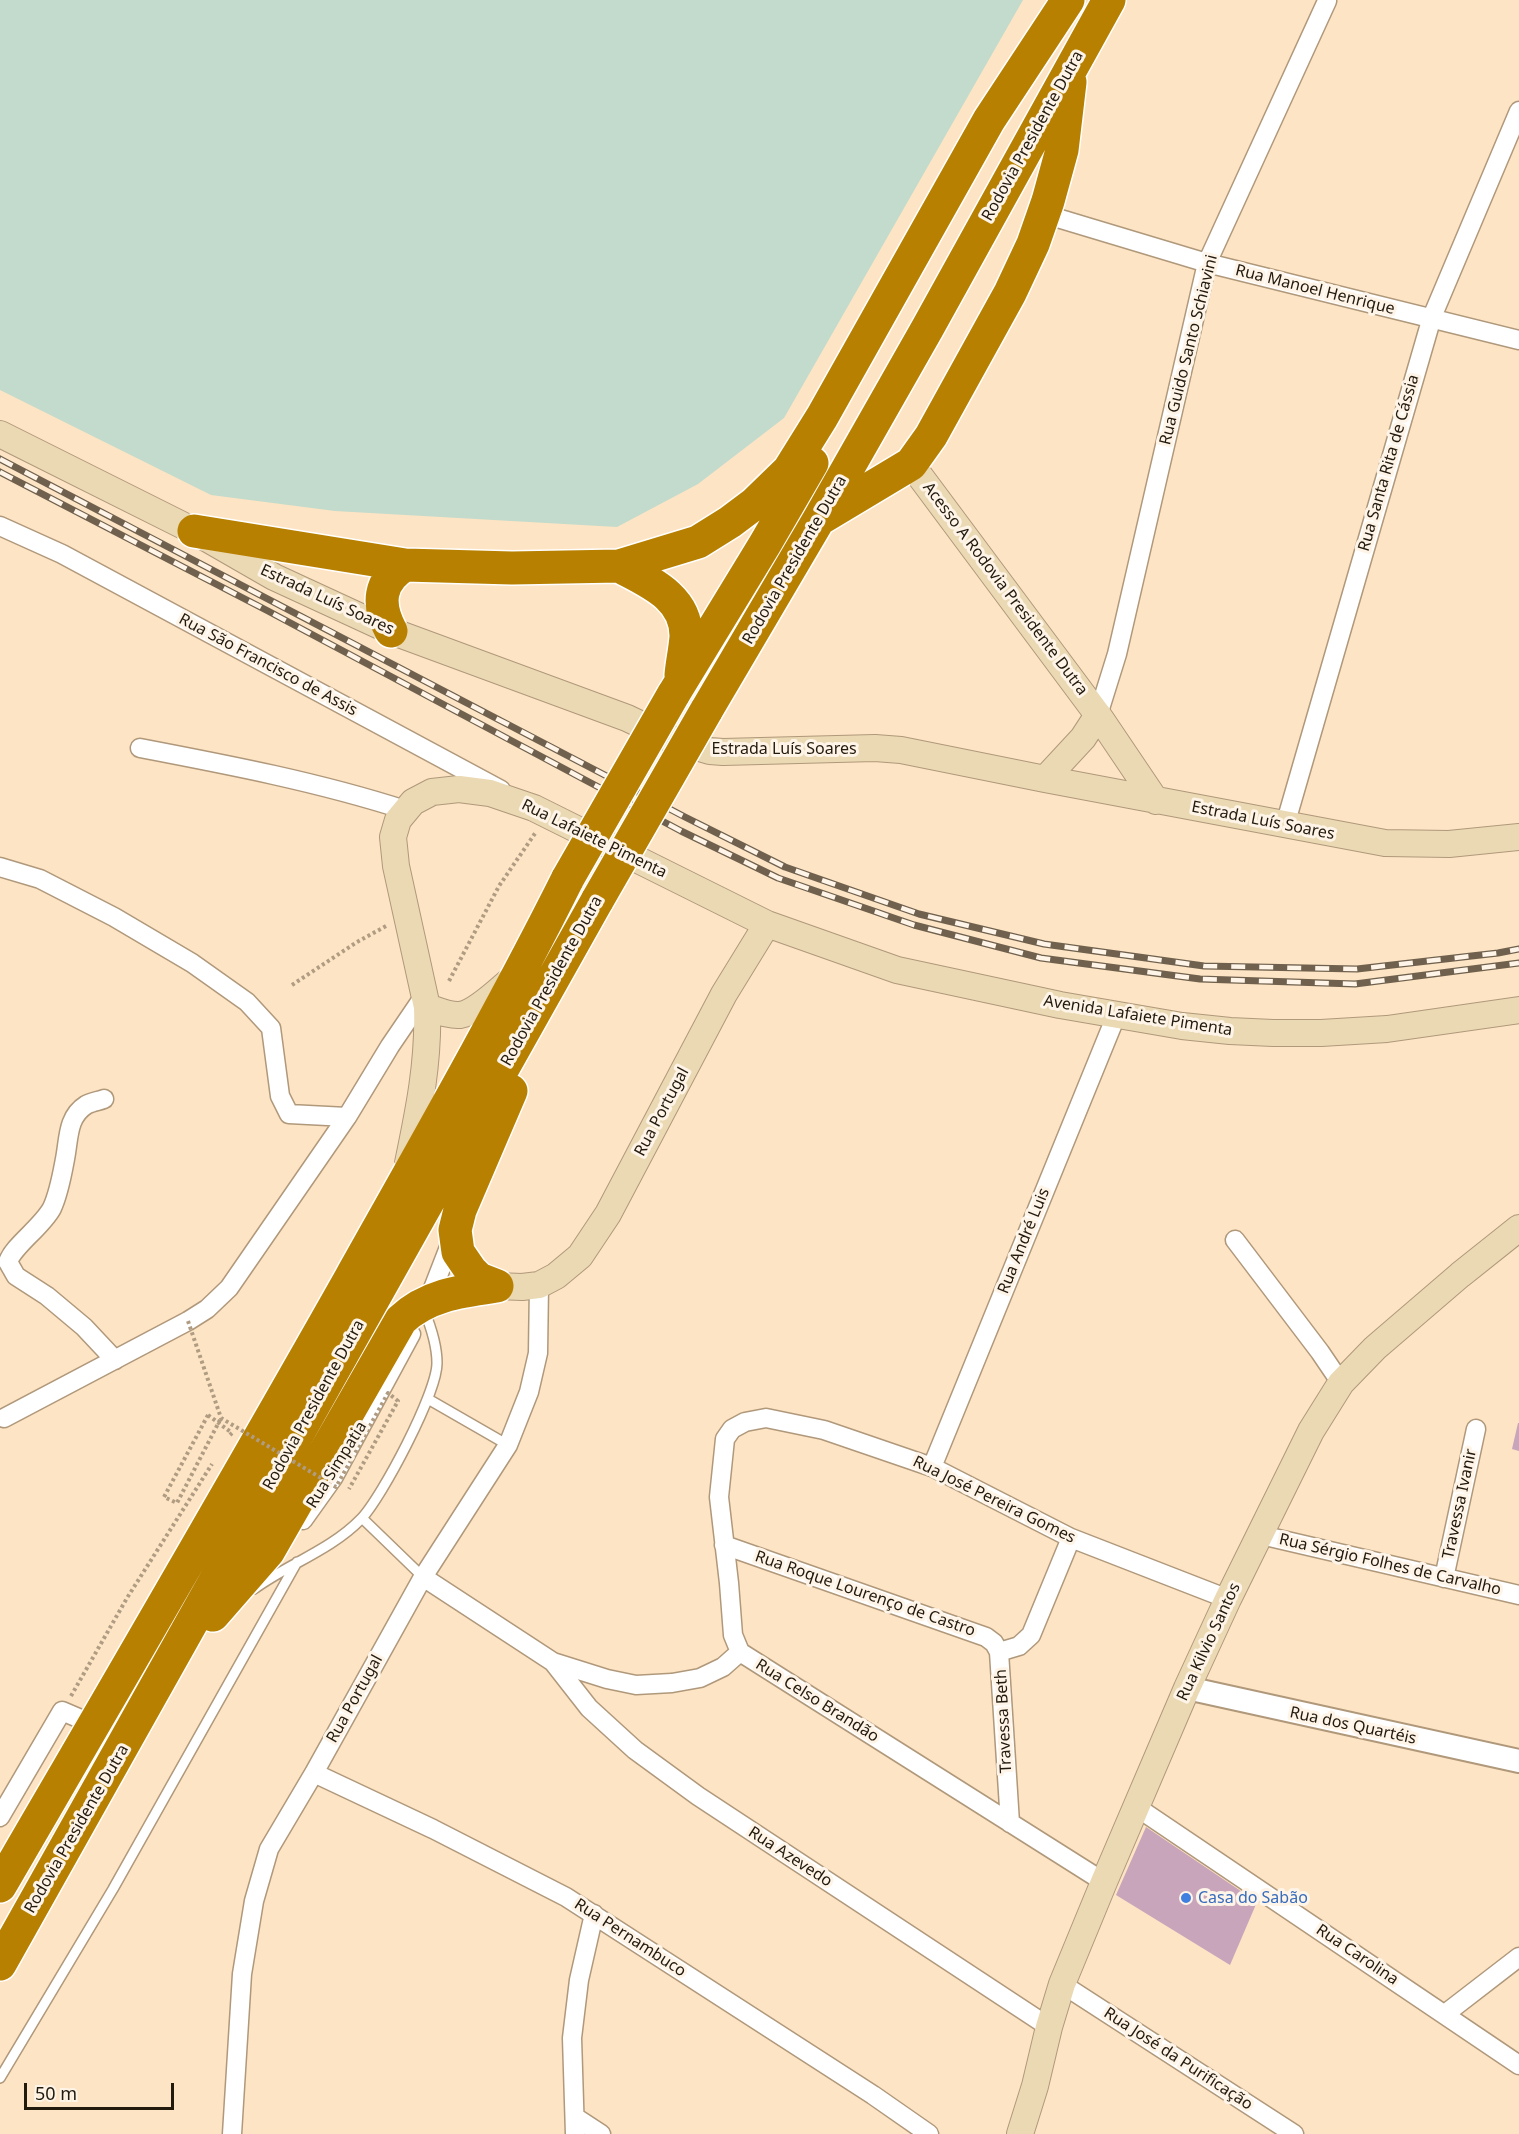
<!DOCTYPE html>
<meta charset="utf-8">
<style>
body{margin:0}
#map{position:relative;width:1519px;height:2134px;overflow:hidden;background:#fde4c4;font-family:"Noto Sans",sans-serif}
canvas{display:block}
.scale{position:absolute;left:24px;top:2083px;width:150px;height:27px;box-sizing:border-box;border:3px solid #231a0e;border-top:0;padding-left:8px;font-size:18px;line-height:21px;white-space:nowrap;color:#231a0e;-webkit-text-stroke:4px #fef4e7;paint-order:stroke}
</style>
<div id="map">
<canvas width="1519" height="2134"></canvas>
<div class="scale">50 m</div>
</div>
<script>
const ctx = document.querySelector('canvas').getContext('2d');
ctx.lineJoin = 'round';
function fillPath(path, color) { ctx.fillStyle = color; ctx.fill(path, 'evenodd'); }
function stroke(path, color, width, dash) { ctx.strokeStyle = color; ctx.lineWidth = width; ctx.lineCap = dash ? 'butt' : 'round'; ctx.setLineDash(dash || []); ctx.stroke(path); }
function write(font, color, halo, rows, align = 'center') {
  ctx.font = font + ' "Noto Sans",sans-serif'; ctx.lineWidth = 6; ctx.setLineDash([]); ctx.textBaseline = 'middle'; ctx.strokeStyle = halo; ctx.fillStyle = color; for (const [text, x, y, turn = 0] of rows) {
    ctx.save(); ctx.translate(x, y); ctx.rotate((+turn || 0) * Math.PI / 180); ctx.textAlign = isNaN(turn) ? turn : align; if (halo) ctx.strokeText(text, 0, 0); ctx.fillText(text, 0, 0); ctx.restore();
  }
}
fillPath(new Path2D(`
 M0 0H1023L784 418 698 484 617 527 335 511 211 495 0 390Z`), '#c2dbcc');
fillPath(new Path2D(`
 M1518 1423H1519V1451L1512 1449Z
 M1146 1827 1257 1902 1230 1965 1116 1895Z`), '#c8a5bb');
const service = new Path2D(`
 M428 1399 508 1445
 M362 1518 423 1577
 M254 1589C288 1564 331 1550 361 1519 382 1497 437 1393 437 1363 437 1345 431 1327 424 1310
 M0 2078 113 1889 297 1562`);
const minor = new Path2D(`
 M1044 214 1207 263 1519 340
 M0 526 62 554 501 790
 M1098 715 1117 654 1207 263 1327 1
 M140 748C229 765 318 782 405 810
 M1285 825 1432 317 1519 111
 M0 867 40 879 114 917 192 963 247 1002 271 1028 280 1096 289 1114 347 1117
 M104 1099C99 1101 91 1102 86 1105 67 1117 69 1139 65 1159 62 1175 59 1193 52 1208 42 1227 13 1246 8 1262L16 1276 47 1296 84 1327 115 1360
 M1235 1240 1320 1352 1341 1383
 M427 1304 453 1237
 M4 1418 188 1321 207 1309 229 1288 347 1117 390 1046 424 996
 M932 1467 1116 1016
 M303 1520 333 1478 411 1334
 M1261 1535 1519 1595
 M724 1545 986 1637 994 1643 999 1652 1010 1823
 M423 1577 553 1662 607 1679 636 1685 672 1683 700 1678 723 1667 740 1652
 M1444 1578 1476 1429
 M740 1652 733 1635 729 1583 719 1497 725 1439 732 1429 745 1422 766 1418 824 1430 932 1467 1071 1538 1228 1599
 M740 1652 1104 1882
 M999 1652 1019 1646 1031 1635 1071 1538
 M553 1662 589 1708 635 1750 698 1796 1049 2027
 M314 1773 433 1829 566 1897 873 2095 929 2134
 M1135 1806 1519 2065
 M0 1817 62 1711 83 1720
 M1062 1984 1294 2134
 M1445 2014 1519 1957
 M575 2117 601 2134
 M232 2134 242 1974 254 1901 269 1849 314 1773 423 1577 508 1445 529 1392 538 1353 539 1285
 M575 2134 572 2038 579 1980 594 1914`);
const tertiary = new Path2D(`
 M1187 1688 1519 1761`);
const secondary = new Path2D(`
 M0 434 194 531 274 577 391 631 627 718 673 740 710 751 723 752 875 748 901 750 1045 779 1385 843 1449 844 1519 837
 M911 464 1098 715 1156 801
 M1045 779 1083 738 1098 715
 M427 1007C437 1010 449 1016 460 1015 476 1013 500 989 512 979
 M408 1163C419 1110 429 1061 427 1007L396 866 393 837 398 820 413 802 432 792 459 789 490 793 534 808 767 924 897 970 1060 1005 1182 1026 1230 1031 1273 1033H1321L1387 1029 1519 1010
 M497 1286 522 1287 539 1285 556 1276 580 1256 608 1214 724 994 767 924
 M1020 2134 1035 2086 1049 2027 1062 1984 1104 1882 1187 1688 1228 1599 1311 1431 1341 1383 1375 1348 1460 1275 1519 1228`);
const motorway = new Path2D(`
 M821 518 911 464 931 436 1010 293 1033 244 1048 201 1062 150 1070 82
 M194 531 405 565 512 568 619 566 698 542 730 522 754 504 789 470 822 417 989 120 1068 0
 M619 566C649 582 687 597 686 637 685 650 682 663 681 675
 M391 631C377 605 378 581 405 565
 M673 695 765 544 812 463
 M706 711 819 519 927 329 1109 0
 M497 1286 479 1279 471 1271 458 1252 455 1230 460 1210 511 1091
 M213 1615 268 1552 401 1320C427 1295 462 1291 497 1286
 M0 1886C118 1683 236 1481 351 1277 425 1145 500 1014 568 878
 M0 1964C201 1610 397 1253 598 899`);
stroke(service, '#b0987b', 12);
stroke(minor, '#b0987b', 21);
stroke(tertiary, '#b0987b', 26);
stroke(secondary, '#b0987b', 28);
stroke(motorway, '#fff', 36);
stroke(new Path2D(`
 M449 981 499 886 536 832
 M292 985 357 942 388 925
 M208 1415 232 1433 230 1435
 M71 1696 127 1598 212 1464`), '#af9c83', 4, [3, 3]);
stroke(service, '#fff', 9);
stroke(minor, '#fff', 18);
stroke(tertiary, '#fff', 22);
stroke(secondary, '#ead9b3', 26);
stroke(motorway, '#b88001', 33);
const rail = new Path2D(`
 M0 459 685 817 785 867 919 914 1044 944 1204 966 1357 969 1498 953 1519 949
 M0 472 268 611 681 831 778 878 914 925 1041 958 1200 979 1355 984 1519 963`);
stroke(rail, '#70614e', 7);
stroke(rail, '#fef4e7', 4.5, [14]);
const motorwayBridge = new Path2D(`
 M568 878 673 695
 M598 899 706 711`);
stroke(motorwayBridge, '#fff', 36, []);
stroke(new Path2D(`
 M188 1321 221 1418 336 1487 388 1393 398 1401 349 1489
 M208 1415 164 1497 177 1503 221 1418`), '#af9c83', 4, [3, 3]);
stroke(motorwayBridge, '#b88001', 33);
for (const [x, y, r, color] of [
 [1186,1898,6,"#3f7fe0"]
]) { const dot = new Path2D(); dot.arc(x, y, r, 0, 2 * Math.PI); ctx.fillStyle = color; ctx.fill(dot); stroke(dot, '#fef4e7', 2); }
write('16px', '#231a0e', '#fef4e7', [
 ["Rodovia Presidente Dutra",1033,136,-61],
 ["Rua Manoel Henrique",1315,290,14],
 ["Rua Guido Santo Schiavini",1189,350,-76],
 ["Rua Santa Rita de Cássia",1389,463,-74],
 ["Rodovia Presidente Dutra",795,560,-60],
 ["Acesso A Rodovia Presidente Dutra",1005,589,53],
 ["Estrada Luís Soares",327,600,25],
 ["Rua São Francisco de Assis",268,665,28],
 ["Estrada Luís Soares",784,749],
 ["Estrada Luís Soares",1263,821,11],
 ["Rua Lafaiete Pimenta",594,839,26],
 ["Rodovia Presidente Dutra",552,981,-61],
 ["Avenida Lafaiete Pimenta",1138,1016,9],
 ["Rua Portugal",662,1112,-62],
 ["Rua André Luis",1024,1241,-68],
 ["Rodovia Presidente Dutra",314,1405,-61],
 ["Rua Simpatia",337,1465,-58],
 ["Rua José Pereira Gomes",994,1500,26],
 ["Travessa Ivanir",1460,1504,-78],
 ["Rua Sérgio Folhes de Carvalho",1390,1565,13],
 ["Rua Roque Lourenço de Castro",865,1594,19],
 ["Rua Kilvio Santos",1209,1642,-65],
 ["Rua Portugal",355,1699,-61],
 ["Rua Celso Brandão",817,1701,32],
 ["Travessa Beth",1004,1721,-93],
 ["Rua dos Quartéis",1353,1726,12],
 ["Rodovia Presidente Dutra",77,1829,-60],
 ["Rua Azevedo",790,1857,33],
 ["Rua Pernambuco",630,1938,33],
 ["Rua Carolina",1357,1955,34],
 ["Rua José da Purificação",1178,2059,33]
]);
write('16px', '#366cbe', '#fef4e7', [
 ["Casa do Sabão",1198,1898]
], 'left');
</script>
